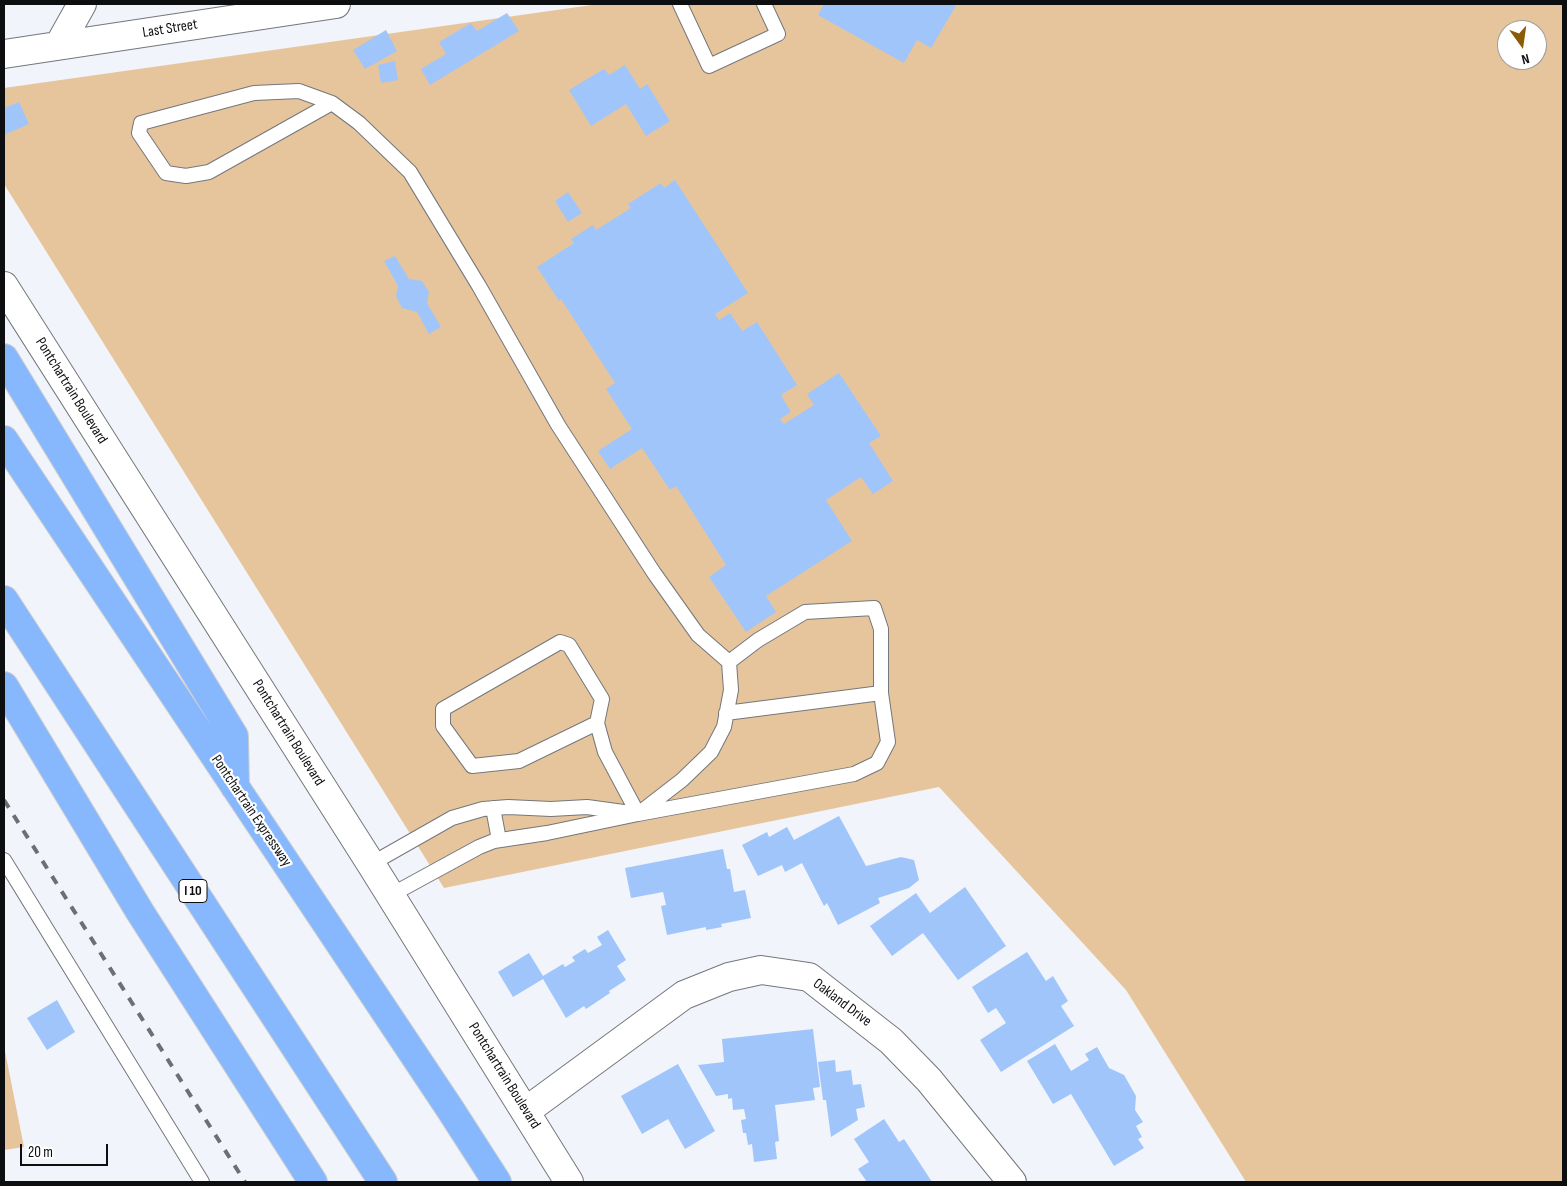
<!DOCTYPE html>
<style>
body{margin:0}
#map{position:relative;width:1567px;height:1186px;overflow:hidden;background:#f1f4fa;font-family:"Sofia Sans Condensed",sans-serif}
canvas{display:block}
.frame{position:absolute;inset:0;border:5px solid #0d0e10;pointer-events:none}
.north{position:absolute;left:1497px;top:20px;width:50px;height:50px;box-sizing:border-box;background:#fff;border:1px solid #9e9f9f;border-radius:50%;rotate:166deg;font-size:14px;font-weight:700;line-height:20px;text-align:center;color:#0d0e10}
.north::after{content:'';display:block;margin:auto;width:18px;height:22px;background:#8c5b05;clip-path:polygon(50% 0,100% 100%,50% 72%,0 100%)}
.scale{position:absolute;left:20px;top:1144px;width:88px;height:22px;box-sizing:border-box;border:2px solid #0d0e10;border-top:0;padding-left:6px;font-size:15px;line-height:18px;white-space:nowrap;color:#0d0e10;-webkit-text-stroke:4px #fff;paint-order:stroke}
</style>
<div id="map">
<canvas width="1567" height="1186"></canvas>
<div class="frame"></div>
<div class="north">N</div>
<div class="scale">20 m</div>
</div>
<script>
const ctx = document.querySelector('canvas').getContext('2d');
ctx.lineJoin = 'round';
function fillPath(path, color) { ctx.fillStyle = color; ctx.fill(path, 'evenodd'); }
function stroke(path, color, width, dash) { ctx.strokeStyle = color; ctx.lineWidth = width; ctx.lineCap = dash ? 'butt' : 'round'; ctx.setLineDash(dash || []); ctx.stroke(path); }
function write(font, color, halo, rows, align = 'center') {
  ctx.font = font + ' "Sofia Sans Condensed",sans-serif'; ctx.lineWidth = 4.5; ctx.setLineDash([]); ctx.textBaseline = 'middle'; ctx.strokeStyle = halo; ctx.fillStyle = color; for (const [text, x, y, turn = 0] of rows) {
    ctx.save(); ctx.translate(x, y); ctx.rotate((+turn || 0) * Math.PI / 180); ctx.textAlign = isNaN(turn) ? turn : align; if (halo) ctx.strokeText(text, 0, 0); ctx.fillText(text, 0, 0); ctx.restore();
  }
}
fillPath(new Path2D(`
 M599 4H1563V1182H1246L1126 990 939 787 444 888 4 184V88ZM1507 30H1537V60H1507Z
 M4 1046 24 1147 4 1150Z`), '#e7c59c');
fillPath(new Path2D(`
 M824 4H957L931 48 917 40 904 63 818 15Z
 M507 13 519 31 430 85 421 69 446 54 439 42 471 23 477 31Z
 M386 30 397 51 365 69 353 50Z
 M395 61 398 80 381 83 378 65Z
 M625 65 640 89 647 84 670 121 646 136 626 104 591 126 569 90 604 69 609 75Z
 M19 102 29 124 4 135V108Z
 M675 180 748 293 715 314 719 320 730 313 742 331 757 322 797 385 781 395 791 412 780 419 784 424 814 405 807 394 839 373 881 436 869 443 893 481 873 494 861 477 826 500 852 541 766 596 776 612 746 632 709 577 726 565 676 486 670 490 642 448 610 469 598 451 632 429 606 389 615 383 561 299 559 301 537 267 574 243 571 239 593 225 596 230 631 208 628 204 661 183 664 188Z
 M568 192 582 213 568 222 555 201Z
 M395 256 409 279 422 281 429 292 427 303 441 327 429 334 417 312 402 308 396 296 398 286 384 261Z
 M839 816 866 866 901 857 914 860 919 880 909 888 878 898 880 903 838 925 827 903 824 906 802 863 785 872 782 865 758 876 742 845 767 832 769 837 787 827 794 840Z
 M723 849 727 869H730L734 892 745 890 751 918 721 924 722 927 706 930V927L667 935 661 906 666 905 663 892 631 898 625 868Z
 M965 887 1006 946 958 980 923 933 892 956 870 926 916 893 930 913Z
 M608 930 626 960 617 966 626 980 609 991 610 993 586 1009 584 1006 566 1018 543 979 513 997 498 972 529 953 543 976 563 964 565 967 575 961 572 957 585 949 588 953 602 945 597 937Z
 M1027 952 1046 981 1053 976 1068 1001 1061 1006 1074 1026 1001 1072 980 1040 1006 1023 996 1008 988 1013 972 987Z
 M57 1000 75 1032 47 1050 27 1018Z
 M813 1029 820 1087 813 1088 815 1100 775 1105 779 1141 775 1142 777 1159 754 1162 752 1144 748 1145 746 1133H743L741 1120 746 1119 744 1109 733 1110 732 1098 728 1099V1094L716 1096 698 1065 724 1062 722 1039Z
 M1055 1044 1071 1071 1089 1060 1085 1054 1097 1047 1109 1068 1124 1075 1136 1096 1135 1110 1143 1122 1136 1126 1142 1137 1138 1139 1144 1148 1114 1166 1071 1094 1053 1104 1027 1061Z
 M835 1060 836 1072 851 1070 853 1085 861 1084 865 1107 856 1109 858 1120 831 1137 826 1100H823L818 1062Z
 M678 1064 715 1131 685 1149 668 1119 642 1134 621 1096Z
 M884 1119 899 1142 904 1139 932 1182H867L858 1169 869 1162 854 1139Z`), '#a0c5fb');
const service = new Path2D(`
 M680 4 709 66 778 34 764 4
 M332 103 209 172 186 176 166 173 139 133 141 123 254 93 299 91 332 103 359 123 410 172 479 286 558 425 654 573 698 635 729 662
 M874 608 881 629V693L888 742 877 763 854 774 638 814 682 780 711 752 724 727 731 690 729 662 758 640 805 612Z
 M726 713 881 693
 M597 723 519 761 472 766 443 726V709L560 642 569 645 602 699 597 723 605 752 638 814
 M493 808 499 840
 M4 860 202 1182
 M371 864 452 818 483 809 508 807 551 809 587 807 638 814 547 833 494 841 479 847 391 895`);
const minor = new Path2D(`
 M59 45 82 4
 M4 54 336 4
 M526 1111 684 995 729 977 761 970 809 977 891 1041 929 1080 1012 1182`);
const tertiary = new Path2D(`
 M4 286 371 864 569 1182`);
const motorway = new Path2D(`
 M4 358 234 736 235 787
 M4 440 450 1109 497 1182
 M4 600 383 1182
 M4 686 140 912 313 1182`);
stroke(service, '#74777b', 16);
stroke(minor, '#74777b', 30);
stroke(tertiary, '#74777b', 30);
stroke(motorway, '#cfcfcf', 30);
stroke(service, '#fff', 14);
stroke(minor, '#fff', 28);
stroke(tertiary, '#fff', 28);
stroke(motorway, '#87b8fe', 28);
stroke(new Path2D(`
 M4 800 245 1182`), '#6e6f73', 4, [9, 9]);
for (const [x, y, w] of [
 [193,891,28]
]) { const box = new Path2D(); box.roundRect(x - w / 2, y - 11.5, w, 23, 4); ctx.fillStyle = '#fff'; ctx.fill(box); stroke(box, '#0d0e10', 1); }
write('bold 14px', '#0d0e10', null, [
 ["I 10",193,891]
]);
write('15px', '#0d0e10', '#fff', [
 ["Last Street",170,29,-9],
 ["Pontchartrain Boulevard",71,391,58],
 ["Pontchartrain Boulevard",288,733,58],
 ["Pontchartrain Expressway",251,811,56],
 ["Oakland Drive",842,1003,37],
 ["Pontchartrain Boulevard",504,1076,58]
]);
</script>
